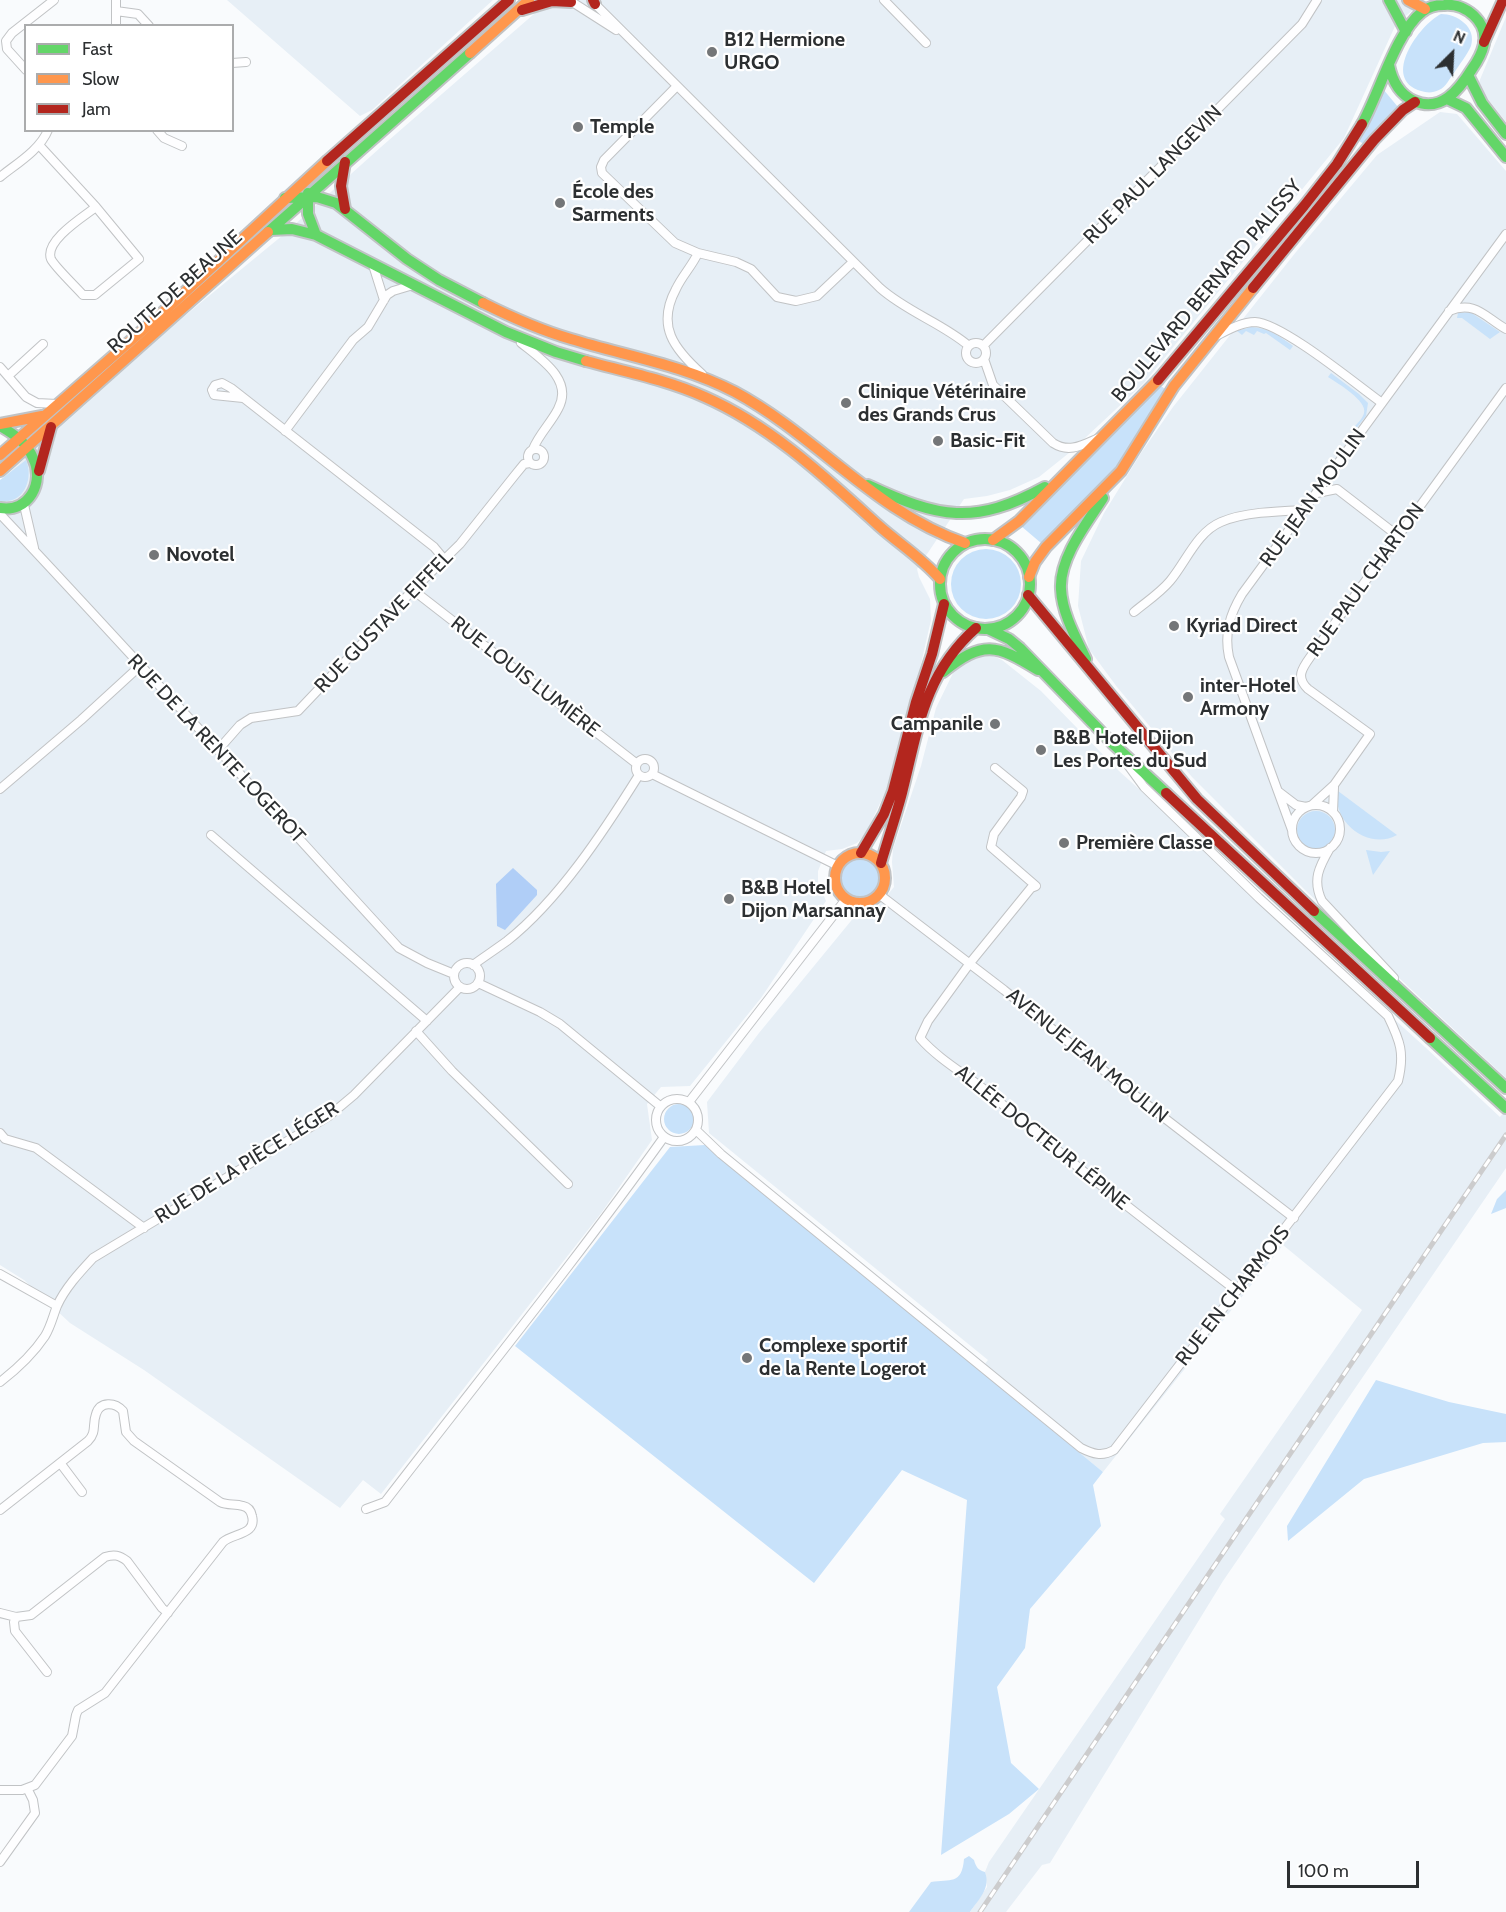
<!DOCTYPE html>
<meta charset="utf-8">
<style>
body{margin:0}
#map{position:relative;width:1506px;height:1912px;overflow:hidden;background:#f9fbfd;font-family:Cabin,sans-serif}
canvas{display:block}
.legend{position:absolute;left:24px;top:24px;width:210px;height:108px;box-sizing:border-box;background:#fff;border:2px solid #abacad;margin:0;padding:8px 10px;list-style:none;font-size:18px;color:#2c2f31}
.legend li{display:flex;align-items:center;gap:12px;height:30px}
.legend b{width:30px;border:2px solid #abacad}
.north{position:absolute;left:1422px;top:24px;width:60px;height:60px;-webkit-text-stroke:4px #fff;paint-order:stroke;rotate:24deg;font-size:16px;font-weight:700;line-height:24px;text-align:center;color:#2c2f31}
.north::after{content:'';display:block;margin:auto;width:21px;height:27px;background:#2c2f31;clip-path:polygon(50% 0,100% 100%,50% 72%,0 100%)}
.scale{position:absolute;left:1287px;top:1861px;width:132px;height:27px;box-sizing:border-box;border:3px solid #2c2f31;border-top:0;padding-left:8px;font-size:18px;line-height:21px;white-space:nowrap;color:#2c2f31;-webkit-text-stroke:4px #fff;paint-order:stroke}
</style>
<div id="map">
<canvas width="1506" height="1912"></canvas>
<ul class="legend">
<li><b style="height:8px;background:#63d668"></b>Fast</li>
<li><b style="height:8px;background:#ff974d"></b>Slow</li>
<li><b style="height:8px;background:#b3261e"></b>Jam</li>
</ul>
<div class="north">N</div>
<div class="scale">100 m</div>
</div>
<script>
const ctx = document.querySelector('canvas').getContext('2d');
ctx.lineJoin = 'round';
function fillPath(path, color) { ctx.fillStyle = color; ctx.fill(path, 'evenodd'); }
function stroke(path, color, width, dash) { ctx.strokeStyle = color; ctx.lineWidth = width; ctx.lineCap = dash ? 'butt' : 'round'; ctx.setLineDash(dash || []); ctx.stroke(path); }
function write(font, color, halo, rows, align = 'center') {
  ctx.font = font + ' Cabin,sans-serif'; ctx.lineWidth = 4.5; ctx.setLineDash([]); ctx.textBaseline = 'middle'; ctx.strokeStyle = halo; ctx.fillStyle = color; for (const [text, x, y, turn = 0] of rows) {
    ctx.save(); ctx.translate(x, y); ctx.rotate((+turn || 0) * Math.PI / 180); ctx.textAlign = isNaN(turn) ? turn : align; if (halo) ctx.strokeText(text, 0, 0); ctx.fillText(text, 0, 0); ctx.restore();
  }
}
fillPath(new Path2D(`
 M227 0H493L372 110 360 116Z
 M550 0H1425L1396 24 1344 138 1144 383 1069 453 1039 477 1010 490 987 496 964 499 917 569 919 577 930 599 931 620 913 699 891 780 865 835 857 843 842 849 826 851 818 871V882L826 901 761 998 690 1086 661 1087 647 1104 652 1140 602 1212 381 1494 363 1480 340 1508 144 1370 70 1323 24 1280 0 1265V481L176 323 283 235 381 147Z
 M1506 17V122L1484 94 1479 82Z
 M1440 112 1457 114 1506 171V1078L1306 891 1192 777 1117 687 1089 649 1078 606 1081 561 1104 513 1141 453 1173 407 1296 252 1377 155Z
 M978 655H991L1002 660 1041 691 1119 771 1425 1047 1500 1117 1504 1112 1506 1113V1168L1223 1581 1050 1863 1042 1865 1006 1912H970L987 1887 985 1872 989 1862 1225 1519 1220 1514 1362 1310 1283 1245 1103 1472 979 1371 988 1360 709 1133 707 1102 759 1033 855 916 860 913 874 911 894 887 892 862 893 849 921 766 936 708 954 671Z`), '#e7eff6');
fillPath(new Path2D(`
 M1441 14C1457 14 1477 27 1471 46 1467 55 1459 65 1454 73 1449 79 1446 87 1439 90 1433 93 1427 93 1421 91 1380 79 1420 24 1441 14Z
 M1383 89 1398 107 1365 145 1359 141 1369 125Z
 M1470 312 1500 332 1490 339 1462 318H1457L1458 313Z
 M1251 327C1269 328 1279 336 1293 346L1290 350 1266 333 1264 334 1257 331 1254 335 1246 331 1242 335 1237 331Z
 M1331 373 1359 394 1368 403 1366 416 1355 430 1353 428C1357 424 1363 418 1364 413 1368 401 1337 383 1328 377Z
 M1161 386 1165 389 1123 457 1104 483 1041 543 1021 526 1046 498Z
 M26 460C34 478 24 505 0 501V480Z
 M951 584a35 35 0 1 1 70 0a35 35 0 1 1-70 0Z
 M1338 791 1397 835C1369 851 1331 822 1338 791Z
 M1297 830a19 19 0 1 1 38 0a19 19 0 1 1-38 0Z
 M1366 850 1381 852 1390 851 1373 875Z
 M841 878a19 19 0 1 1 38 0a19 19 0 1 1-38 0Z
 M664 1119a15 15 0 1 1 30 0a15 15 0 1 1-30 0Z
 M705 1145 1103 1472 1093 1485 1101 1526 1030 1609 1025 1648 997 1687 1011 1763 1039 1789 1009 1814 941 1855 967 1500 902 1470 814 1583 515 1346 670 1147Z
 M1506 1190V1208L1491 1214 1497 1199Z
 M1376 1380 1449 1402 1506 1414V1442L1483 1443 1364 1479 1288 1541 1287 1526Z
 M969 1856 974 1860C976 1867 978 1870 985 1872 991 1888 979 1899 970 1912H909L931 1882C950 1879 962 1885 964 1859Z`), '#c8e2fa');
fillPath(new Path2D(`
 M513 868 537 890V895L505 930 497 926 496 884Z`), '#b0cef7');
const street = new Path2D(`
 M569 0 616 30
 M884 0 926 43
 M593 2 880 288C907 312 942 323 969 346
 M116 11 138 14 149 26
 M116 26V0
 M232 63 246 62
 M26 70 7 49 6 41 12 33 54 0
 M677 86 604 160 601 167 602 173 675 243 698 253 736 262 751 269 777 297 796 301 817 296 853 262
 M157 130 164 138 182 146
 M39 145 96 207 139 259 95 295H83C76 287 54 266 51 259 44 241 83 217 96 207
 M0 177C16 164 40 150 48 130
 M698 253C692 266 682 276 676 289 656 326 674 349 702 374
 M373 265 384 300
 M1449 311C1475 300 1485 317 1506 329
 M1216 336C1228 330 1242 322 1255 322 1282 323 1357 385 1382 403
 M521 343C541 359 574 380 558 409 551 423 539 434 533 449
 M966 353a10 10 0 1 1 20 0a10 10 0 1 1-20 0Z
 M983 346 1302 24 1317 0
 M984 359 993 385 1053 443C1070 454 1084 444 1101 437
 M0 367 26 397 37 403 57 404
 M8 376 43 344
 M243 398 214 395 212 390 215 385 222 383 231 388 434 547 444 559
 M285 431 353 340 368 327 387 295 393 291 413 285
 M528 457a8 8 0 1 1 16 0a8 8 0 1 1-16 0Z
 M1317 493 1337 489 1398 536
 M24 505 34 548
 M0 514C135 657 266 803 399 948L427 963 454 974
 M413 590 637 764
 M1134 612C1146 602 1160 593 1170 581 1186 562 1197 532 1221 522 1244 512 1280 511 1305 510
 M218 750 240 725 251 718 298 711 413 590 460 544 515 475 524 464 530 463
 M636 768a9 9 0 1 1 18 0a9 9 0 1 1-18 0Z
 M995 768 1023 791 1021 797 994 834 991 847 1036 886 1031 888 970 963 928 1021 920 1038C941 1062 971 1077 995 1098 1073 1165 1155 1228 1237 1291
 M652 774 838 866
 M0 789 81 720 140 666
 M1279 792 1296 805 1306 807
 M1312 805 1334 785 1370 734 1308 689C1294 676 1304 666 1313 653L1506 388
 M1292 829a24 24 0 1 1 48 0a24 24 0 1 1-48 0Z
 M1333 812 1334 787
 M1292 830 1229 657C1224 633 1230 614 1242 594L1506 234
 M211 835 427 1021
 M1330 848C1319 867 1312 880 1322 901L1394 978
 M880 895 1004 990 1123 1086 1294 1218
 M454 976a13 13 0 1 1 26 0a13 13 0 1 1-26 0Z
 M473 965C484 957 496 949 507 941 559 900 604 831 639 775
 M478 983 540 1012 560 1024 660 1106
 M416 1031 452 1071 568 1184
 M656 1120a21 21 0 1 1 42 0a21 21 0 1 1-42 0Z
 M689 1102 846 899
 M696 1130 721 1154 1081 1448C1093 1454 1102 1457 1114 1450L1398 1081C1405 1053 1400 1041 1388 1016L1259 898 1144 787 1125 761
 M0 1133 5 1139 36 1148 144 1228
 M0 1274 57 1306
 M0 1382C17 1369 33 1354 45 1336 51 1326 53 1316 57 1306 65 1288 80 1272 93 1258L329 1116 354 1095 460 987
 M61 1464 82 1492
 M366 1509 385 1502C478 1381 575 1262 664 1137
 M0 1510 88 1441C97 1432 92 1425 96 1414 100 1401 115 1402 123 1411L126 1432 134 1441 220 1502C228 1506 235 1503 243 1506 248 1507 251 1511 252 1516 257 1535 233 1533 223 1542L105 1693 78 1710 76 1715 72 1736 35 1785 22 1790H0
 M0 1613 16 1617 31 1615 105 1557C114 1554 119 1555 127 1561L162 1608 168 1613
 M16 1617 14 1622 15 1631 47 1672
 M0 1862 35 1813 33 1800 27 1788`);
const fast = new Path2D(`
 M1389 0 1406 32
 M1468 75 1482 103 1506 134
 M1447 99 1466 108 1506 157
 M1362 124C1379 94 1396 32 1422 12 1428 7 1437 5 1444 5 1465 3 1488 21 1484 44 1482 53 1477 62 1472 69 1459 90 1441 113 1414 101 1399 94 1392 80 1389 65
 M308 193V214L316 235
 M285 198 317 197 336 203 407 259 439 280 483 303
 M271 230 292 229 316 235 506 332 556 352 586 361
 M268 232 470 53
 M0 426C14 434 27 443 33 458 45 482 29 513 0 508
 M868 485C939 518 974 526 1045 487
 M940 584a45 45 0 1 1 90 0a45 45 0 1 1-90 0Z
 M988 629 1009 639 1020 648 1112 743 1166 793
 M1086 659C1076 638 1062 613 1061 589 1059 558 1087 523 1103 498
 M943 672C983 640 996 644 1038 670
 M1314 911 1506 1088
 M1430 1038 1506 1108`);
const slow = new Path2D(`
 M1408 0 1425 9
 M470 53 529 0
 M483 303C511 317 540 330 571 339 626 356 683 365 735 392 817 436 875 512 965 543
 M586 361C627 372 667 380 705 397 771 426 825 477 878 525 898 543 922 558 940 579
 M0 424 42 416
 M0 455 160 315 327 161
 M0 471 268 232
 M993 540 1019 521 1158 380
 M1029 577 1035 562 1046 547 1121 471 1174 386 1253 288
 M835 878a25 25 0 1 1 50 0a25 25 0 1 1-50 0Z`);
const jam = new Path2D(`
 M593 0 595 4
 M522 10 552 1 571 2
 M1484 42 1503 0
 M327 161 509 0
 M345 162 341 186 345 209
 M1253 288 1374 140 1403 110 1415 102
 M1158 380 1304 206 1337 164 1362 124
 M39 471 51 427
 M1028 595 1197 799 1314 911
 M1166 793 1430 1038
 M861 853 884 814 893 791 916 702 932 654 944 604
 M881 863C888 839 896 816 902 793 918 729 924 674 976 628`);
stroke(street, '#c1c3c5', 10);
stroke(fast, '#c1c3c5', 14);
stroke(slow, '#c1c3c5', 14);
stroke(jam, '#c1c3c5', 14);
stroke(street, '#fefeff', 8);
stroke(fast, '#63d668', 10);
stroke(slow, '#ff974d', 10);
stroke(jam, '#b3261e', 10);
const rail = new Path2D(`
 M980 1912 1506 1135`);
stroke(rail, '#cccccd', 5);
stroke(rail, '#fff', 3, [9]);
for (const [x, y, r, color] of [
 [712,52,6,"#747678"],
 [578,127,6,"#747678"],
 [560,203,6,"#747678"],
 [846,403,6,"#747678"],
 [938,441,6,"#747678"],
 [154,555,6,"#747678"],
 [1174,626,6,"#747678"],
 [1188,697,6,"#747678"],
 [995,724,6,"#747678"],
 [1041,750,6,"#747678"],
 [1064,843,6,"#747678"],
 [729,899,6,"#747678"],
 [747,1358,6,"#747678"]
]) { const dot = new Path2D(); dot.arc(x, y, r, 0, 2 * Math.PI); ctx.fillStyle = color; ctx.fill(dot); stroke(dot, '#fff', 2); }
write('bold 20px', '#2c2f31', '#fff', [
 ["B12 Hermione",724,40],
 ["URGO",724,63],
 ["Temple",590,127],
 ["École des",572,192],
 ["Sarments",572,215],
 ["Clinique Vétérinaire",858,392],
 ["des Grands Crus",858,415],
 ["Basic-Fit",950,441],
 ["Novotel",166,555],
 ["Kyriad Direct",1186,626],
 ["inter-Hotel",1200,686],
 ["Armony",1200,709],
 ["Campanile",983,724,"right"],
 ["B&B Hotel Dijon",1053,738],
 ["Les Portes du Sud",1053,761],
 ["Première Classe",1076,843],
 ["B&B Hotel",741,888],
 ["Dijon Marsannay",741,911],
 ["Complexe sportif",759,1346],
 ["de la Rente Logerot",759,1369]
], 'left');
write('20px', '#2c2f31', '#fff', [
 ["RUE PAUL LANGEVIN",1153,175,-45],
 ["BOULEVARD BERNARD PALISSY",1207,291,-50],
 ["ROUTE DE BEAUNE",175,292,-42],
 ["RUE JEAN MOULIN",1313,498,-54],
 ["RUE PAUL CHARTON",1366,580,-54],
 ["RUE GUSTAVE EIFFEL",384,622,-46],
 ["RUE LOUIS LUMIÈRE",525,677,38],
 ["RUE DE LA RENTE LOGEROT",216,749,47],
 ["AVENUE JEAN MOULIN",1087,1056,39],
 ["ALLÉE DOCTEUR LÉPINE",1042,1138,39],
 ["RUE DE LA PIÈCE LÉGER",247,1163,-32],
 ["RUE EN CHARMOIS",1233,1296,-52]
]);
</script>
